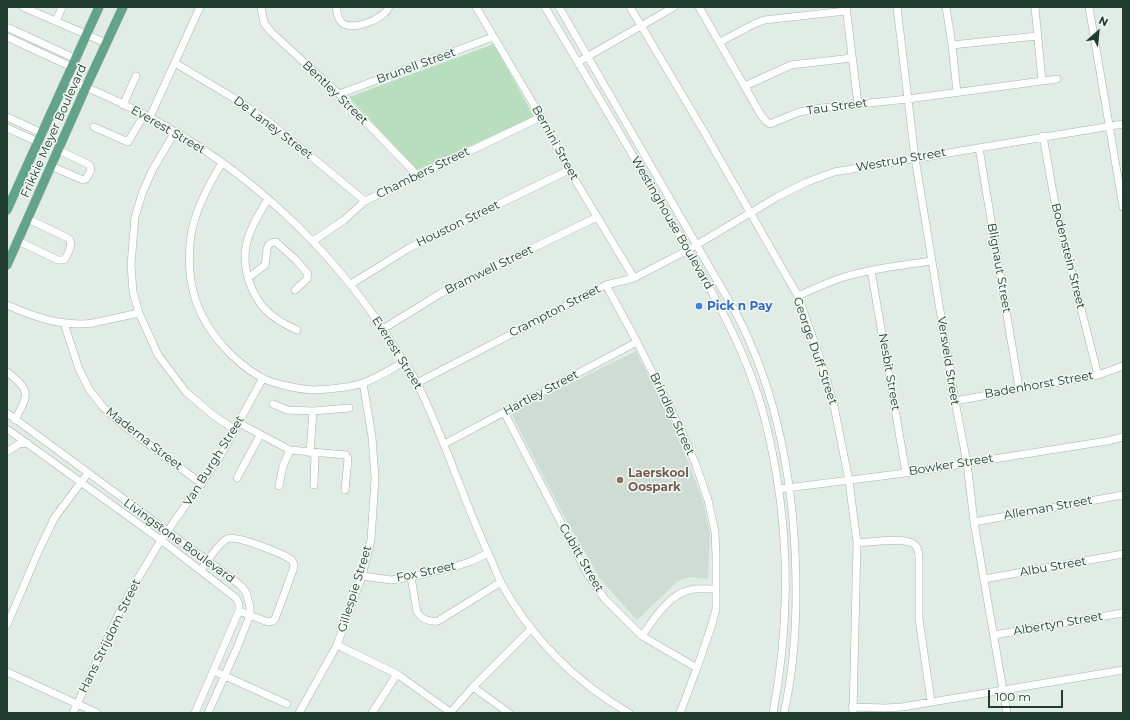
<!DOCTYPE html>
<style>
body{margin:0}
#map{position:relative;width:1130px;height:720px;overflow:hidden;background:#e1ece6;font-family:Montserrat,sans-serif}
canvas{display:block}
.frame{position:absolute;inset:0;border:8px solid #213d32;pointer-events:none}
.north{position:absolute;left:1078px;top:12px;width:40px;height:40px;-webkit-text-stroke:3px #f1f8f4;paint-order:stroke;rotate:27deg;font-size:11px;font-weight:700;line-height:16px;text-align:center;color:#213d32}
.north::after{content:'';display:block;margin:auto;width:14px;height:18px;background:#213d32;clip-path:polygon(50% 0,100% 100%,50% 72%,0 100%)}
.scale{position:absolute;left:988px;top:690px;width:75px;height:18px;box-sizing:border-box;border:2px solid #213d32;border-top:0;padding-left:5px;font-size:12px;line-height:14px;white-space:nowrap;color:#213d32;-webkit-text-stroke:3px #f1f8f4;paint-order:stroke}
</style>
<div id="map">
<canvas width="1130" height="720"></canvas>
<div class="frame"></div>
<div class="north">N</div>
<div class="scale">100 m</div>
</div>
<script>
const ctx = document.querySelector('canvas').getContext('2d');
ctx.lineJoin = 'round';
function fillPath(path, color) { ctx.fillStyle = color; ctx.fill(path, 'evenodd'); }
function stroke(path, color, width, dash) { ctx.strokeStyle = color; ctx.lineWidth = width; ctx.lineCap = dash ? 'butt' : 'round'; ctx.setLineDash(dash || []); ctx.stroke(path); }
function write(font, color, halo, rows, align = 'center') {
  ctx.font = font + ' Montserrat,sans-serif'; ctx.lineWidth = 3; ctx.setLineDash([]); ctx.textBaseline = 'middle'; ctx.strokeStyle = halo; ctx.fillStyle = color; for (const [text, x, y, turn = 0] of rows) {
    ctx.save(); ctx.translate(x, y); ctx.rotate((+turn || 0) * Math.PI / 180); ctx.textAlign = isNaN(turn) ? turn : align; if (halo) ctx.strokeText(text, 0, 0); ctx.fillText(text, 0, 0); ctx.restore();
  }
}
fillPath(new Path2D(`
 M636 351 677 433 703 501 710 535 708 579 690 577 678 581 637 620 601 580 565 518 511 413Z`), '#cfdcd4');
fillPath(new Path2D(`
 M494 44 534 117 417 170 349 97Z`), '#b9debe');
const minor = new Path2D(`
 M23 7 106 43
 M261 7 264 23 271 32 339 94 417 175
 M336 7C337 12 338 19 341 22 352 32 384 19 389 7
 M476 7 541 117 569 170 634 278
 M545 7C586 76 628 146 668 216 700 271 734 326 755 387 765 414 771 444 776 472 790 553 788 633 773 713
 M559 7 736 313C781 399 796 496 796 592 796 633 793 673 784 713
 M630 7 703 130 798 296 822 364 834 406 849 481 857 543 853 713
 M699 7 761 115 766 121 770 124 799 112 821 108 908 99 1057 79
 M846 7 858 104
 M897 7 915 158 955 401 967 463 974 522 1007 713
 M946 7 952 45 957 92
 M1035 7 1042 81
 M1089 7 1123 207
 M56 21 62 7
 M9 28 76 59
 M7 37 72 67
 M720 42 754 24 764 20 846 11
 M952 45 1037 36
 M578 62 674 7
 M175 63 232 97 268 121 365 201
 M67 79C103 94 140 111 174 131 265 185 342 261 397 351 404 362 412 373 418 385 445 440 463 499 489 555 493 564 497 574 501 583 531 637 575 682 629 713
 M745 86 791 65 852 58
 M339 94 493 37
 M123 105 136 76
 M7 117 42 133
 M150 117 200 7
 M94 127 128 142 144 115
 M7 128 38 142
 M175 132 153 169 143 191 135 217 131 265 133 292 139 313 158 355 186 392 213 415 235 430
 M1043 136 1054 198 1066 250 1098 375
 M979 148 1019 388
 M222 163C209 184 195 210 191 235 188 257 189 282 197 304 208 334 234 362 262 378 273 384 303 390 315 390 330 389 349 388 363 383 377 378 391 369 404 362
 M51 166 83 180 86 179 91 170 90 166 88 164 58 150
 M268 199C259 214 249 229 246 247 242 268 251 295 266 310 274 319 286 325 297 330
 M18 241 58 260H64C68 255 72 246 70 240L68 238 28 219
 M313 241 344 220 365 201 541 117
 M871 270 906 473
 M248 278 265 265C268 256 263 242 276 242L296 260 308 274 307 279 295 290
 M351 284 409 248 569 170
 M606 285 637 342 682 432 696 465 708 500 715 532 716 555V609L712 624 697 668 680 713
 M798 296C813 289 828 282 844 277 872 269 902 265 932 261
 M7 305C34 317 63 327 93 323 109 320 124 316 139 313
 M64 323 79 369 89 389 103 407 124 426 202 484
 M383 329 441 293 597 217
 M7 372C32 391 28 395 15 420
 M417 383 606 285 634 278 688 250 777 197 807 182 834 172 1123 124
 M955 401 1098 375 1123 366
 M273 404 287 410 313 411 310 453
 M313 411 349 408
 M504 412 587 573 604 598 642 636 697 668
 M7 413 208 561 240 585 246 592 250 607V615L237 648 208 713
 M239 423 290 450 346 455 348 459 345 490
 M7 429 161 540 236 598 239 604V611L195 713
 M444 444 637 342
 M8 451 19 444 27 443
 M237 478 260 435
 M314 485 315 453
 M279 486 283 466 290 450
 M779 489 906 473 1107 441 1123 437
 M974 522 1123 495
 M857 543C871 542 904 537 914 544 918 547 918 551 919 555V619L931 701
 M201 570C207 561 218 544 227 539 235 534 283 554 292 560L294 565 293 570 275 619 273 621 268 622 239 611
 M362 576 391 580 411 577 457 566 472 561 488 553
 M411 577 417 612C422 620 429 622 438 621L501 582
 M984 579 1123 554
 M7 625 39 550 55 517 88 473
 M994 635 1123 613
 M642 636C653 620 669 594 690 590 698 588 707 589 715 589
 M337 645 397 674 450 712
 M214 671 287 704
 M7 672 97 713
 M473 687 509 713
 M852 707 885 708 902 707 1123 670
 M73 713 121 609 136 582 161 540 219 458 263 378
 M299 713 337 645 362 576 371 540 375 478 372 437 363 383
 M372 713 397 674
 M450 713 473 687 531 629`);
const major = new Path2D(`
 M7 210 99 7
 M7 265 86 87 123 7`);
stroke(minor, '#a4b4ac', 8);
stroke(major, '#c1c9c6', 10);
stroke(minor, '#fff', 7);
stroke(major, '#64a38b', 9);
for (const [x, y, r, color] of [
 [699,306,4,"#3f7fe0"],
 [620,480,4,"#8d6e63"]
]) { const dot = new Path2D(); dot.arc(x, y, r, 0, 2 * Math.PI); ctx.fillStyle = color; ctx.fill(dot); stroke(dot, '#f1f8f4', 1.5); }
write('12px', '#213d32', '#f1f8f4', [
 ["Brunell Street",416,66,-20],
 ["Bentley Street",335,93,44],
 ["Tau Street",837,107,-8],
 ["De Laney Street",273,128,37],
 ["Everest Street",168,130,30],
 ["Frikkie Meyer Boulevard",54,131,-66],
 ["Bernini Street",555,143,61],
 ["Westrup Street",901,160,-10],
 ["Chambers Street",423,173,-26],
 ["Westinghouse Boulevard",672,223,60],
 ["Houston Street",458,224,-26],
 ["Bodenstein Street",1068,256,76],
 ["Blignaut Street",999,268,80],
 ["Bramwell Street",489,270,-26],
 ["Crampton Street",555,311,-27],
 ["George Duff Street",815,351,71],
 ["Everest Street",397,353,58],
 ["Versveld Street",948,361,81],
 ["Nesbit Street",889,372,80],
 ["Badenhorst Street",1039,385,-10],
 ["Hartley Street",541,393,-28],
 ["Brindley Street",672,414,65],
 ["Maderna Street",144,439,38],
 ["Van Burgh Street",214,461,-58],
 ["Bowker Street",951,465,-9],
 ["Alleman Street",1048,508,-10],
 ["Livingstone Boulevard",179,541,36],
 ["Cubitt Street",581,558,60],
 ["Albu Street",1053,567,-10],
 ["Fox Street",426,572,-12],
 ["Gillespie Street",355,589,-73],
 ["Albertyn Street",1058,624,-10],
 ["Hans Strijdom Street",110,636,-64]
]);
write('bold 12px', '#366cbe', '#f1f8f4', [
 ["Pick n Pay",707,306]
], 'left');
write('bold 12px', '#785e54', '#f1f8f4', [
 ["Laerskool",628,473],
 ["Oospark",628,487]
], 'left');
</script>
